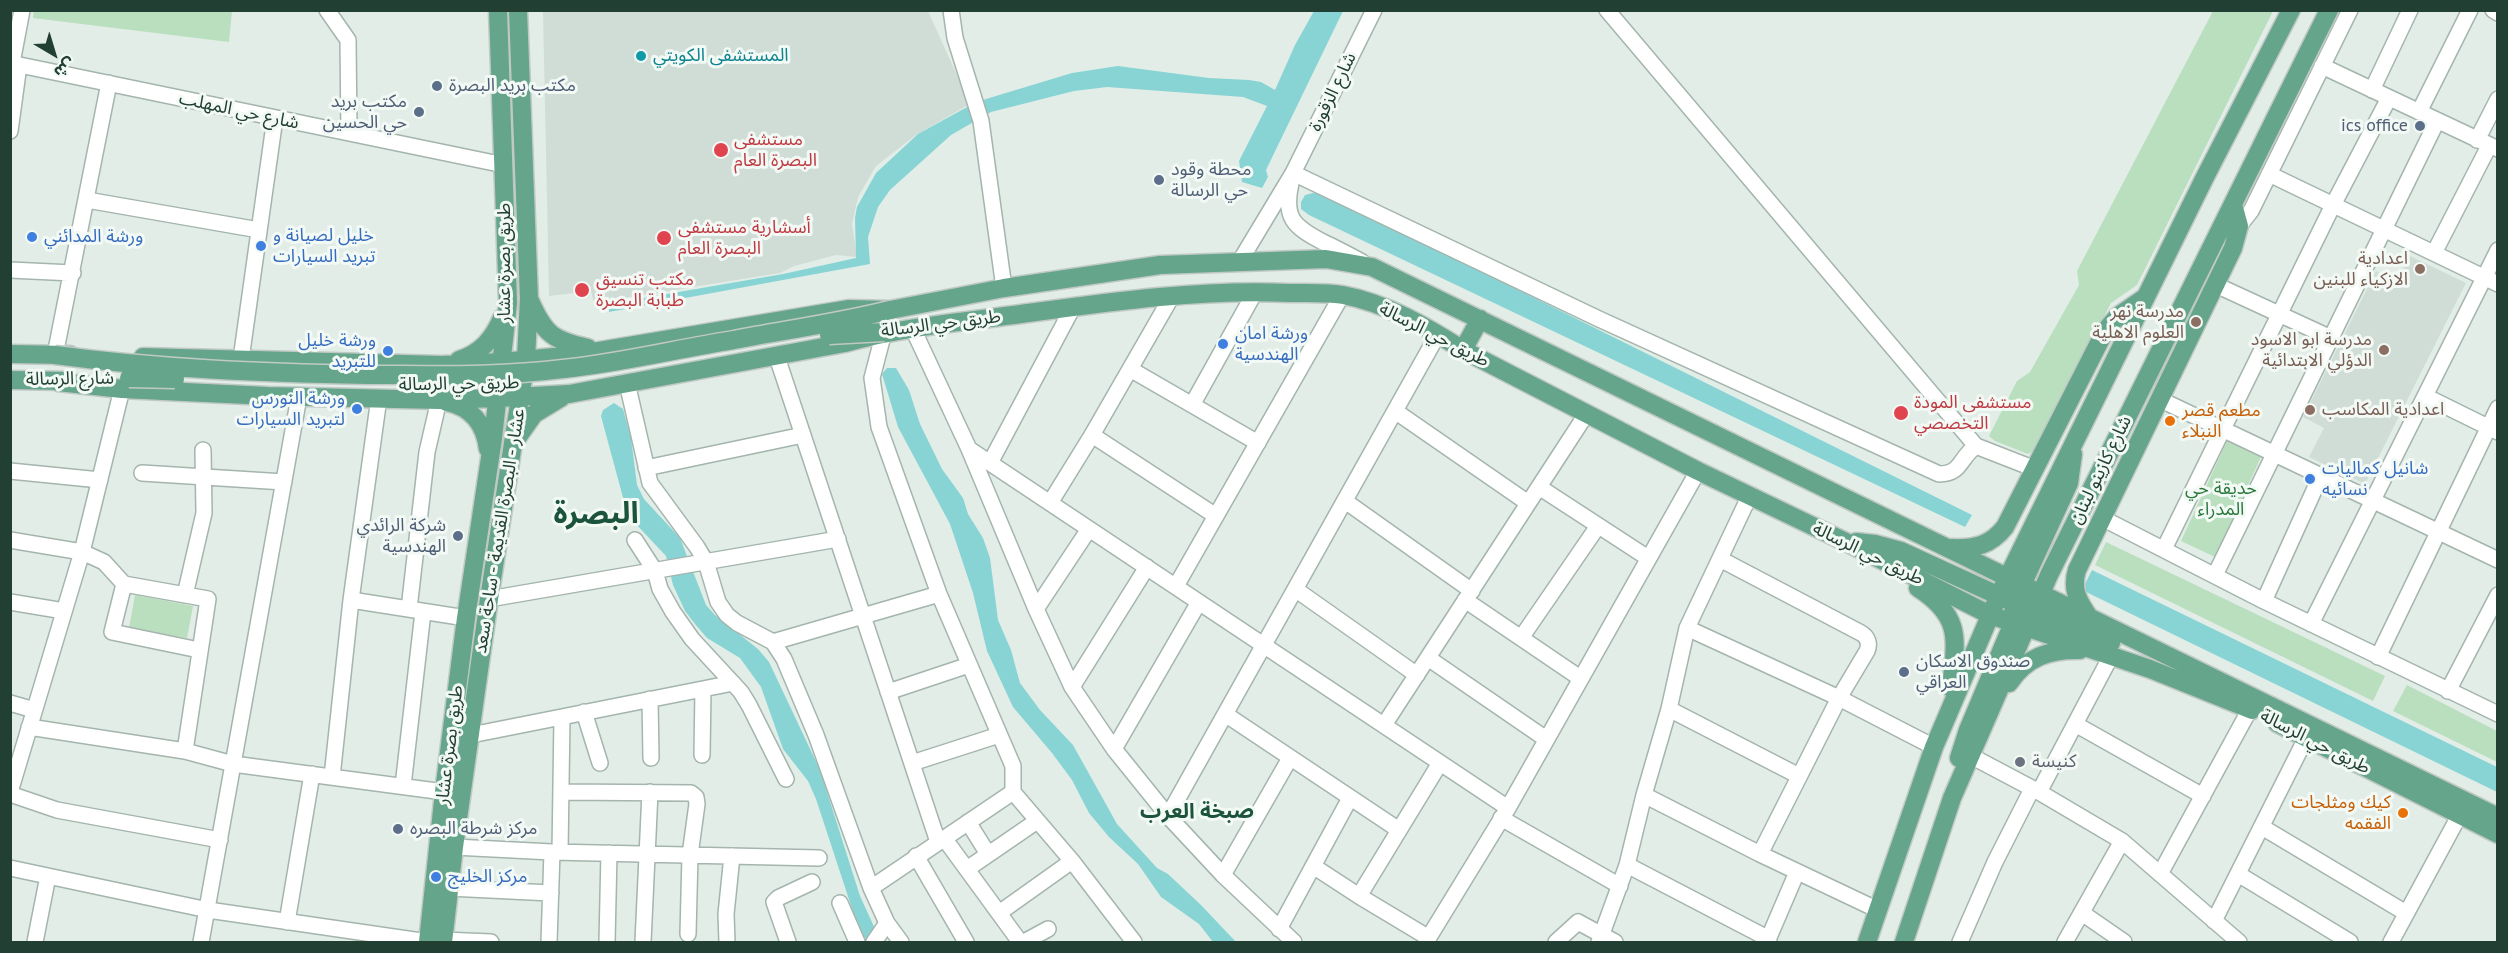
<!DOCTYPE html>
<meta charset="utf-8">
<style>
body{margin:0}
#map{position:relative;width:2508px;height:953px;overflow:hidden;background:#e2ede7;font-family:"PT Sans","Noto Sans Arabic",sans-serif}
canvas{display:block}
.frame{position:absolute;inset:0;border:12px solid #213f33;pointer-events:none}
.north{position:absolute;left:24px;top:24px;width:60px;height:60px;-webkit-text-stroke:4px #f3f9f5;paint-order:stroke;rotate:142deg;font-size:16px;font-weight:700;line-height:24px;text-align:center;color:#213f33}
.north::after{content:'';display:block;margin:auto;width:21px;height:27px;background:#213f33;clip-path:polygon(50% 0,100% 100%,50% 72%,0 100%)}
</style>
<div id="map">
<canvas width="2508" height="953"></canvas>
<div class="frame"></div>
<div class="north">ش</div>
</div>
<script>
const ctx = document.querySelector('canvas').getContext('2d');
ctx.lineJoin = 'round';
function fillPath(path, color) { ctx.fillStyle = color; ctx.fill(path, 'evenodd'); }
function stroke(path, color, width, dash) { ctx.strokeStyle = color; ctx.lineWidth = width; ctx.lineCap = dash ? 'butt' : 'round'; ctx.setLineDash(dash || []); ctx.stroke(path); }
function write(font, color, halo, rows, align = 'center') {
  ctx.font = font + ' "PT Sans","Noto Sans Arabic",sans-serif'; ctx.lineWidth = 6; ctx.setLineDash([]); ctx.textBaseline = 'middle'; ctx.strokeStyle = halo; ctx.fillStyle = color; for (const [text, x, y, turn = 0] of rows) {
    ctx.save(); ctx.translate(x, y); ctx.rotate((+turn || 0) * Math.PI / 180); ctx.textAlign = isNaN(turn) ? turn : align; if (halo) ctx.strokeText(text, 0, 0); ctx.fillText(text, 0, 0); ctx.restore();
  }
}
fillPath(new Path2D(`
 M543 11H928L970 104 916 135 876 166 858 197 852 224 857 257 836 255 794 266 780 273 594 303 591 291 549 296Z
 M2410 256 2466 283 2365 484 2309 457 2324 428 2303 417 2376 271 2397 282Z`), '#d0ddd6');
fillPath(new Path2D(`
 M34 10 232 11 229 42 33 18Z
 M2213 11H2273L2137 285 2111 303 2033 451 2028 454 1995 441 1989 436 2017 381 2030 372 2079 285 2077 271Z
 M2227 441 2261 457 2215 557 2181 541Z
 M2106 542 2385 676 2373 701 2095 565Z
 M135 595 193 606 187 638 129 628Z
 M2407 685 2497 731V762L2393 711Z`), '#badfbf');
fillPath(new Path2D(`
 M1314 11H1343L1266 170 1268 177 1262 188 1242 182 1239 161 1267 106 1243 97 1107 87 1074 91 991 112 951 135 890 190 878 207 868 237 870 264 609 312V304L783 274 856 258 855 218 857 207 876 173 918 134 969 106 986 99 1072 73 1118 66 1209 78 1249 80 1261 82 1275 90 1295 45Z
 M1313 193 1322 194 1337 200 1972 515 1965 527 1309 215 1301 209V202L1305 195Z
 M887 368H896L909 390 920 424 942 469 963 498 968 514 983 538 990 558 998 620 1011 650 1020 683 1040 710 1073 745 1117 824 1157 868 1168 874 1202 906 1236 942H1213L1199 924 1161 897 1138 864 1109 837 1089 813 1072 780 1052 753 1013 707 987 651 973 593 950 524 898 427 882 374Z
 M614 403 623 409 631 438 637 485 644 499 680 538 706 605 715 615 758 649 769 662 820 770 860 896 876 931 887 942H868L859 930 816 799 808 781 783 749 761 687 740 658 707 638 695 624 685 611 673 585 666 556 634 522 625 505 601 416 603 410Z
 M2092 570 2497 767V792L2082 590Z`), '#88d4d5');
const minor = new Path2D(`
 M327 10 348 40 349 133
 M951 10 955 38 981 121 1004 288
 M1607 10 1976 446
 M2493 10 2498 13
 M10 63 504 165
 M12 63 22 10
 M2322 66 2498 149
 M2372 90 2410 10
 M2419 112 2470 10
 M10 131 19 65
 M2477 140 2498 99
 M1293 173 1599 319 1939 474C1962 474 1959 458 1976 446L2035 469
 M2269 174 2498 284
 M1291 183C1283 218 1294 227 1323 242 1336 248 1349 255 1362 262
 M87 200 259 230
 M2239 226 2251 211 2350 10
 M2434 253 2489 146
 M1240 261 1293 173 1374 10
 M10 270 73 273
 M2216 285 2331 338
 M913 329 969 449 1036 609 1072 687 1114 749 1168 816 1223 875 1294 942
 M884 332 872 378 879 427 939 594 1013 766V792L1072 861 1134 942
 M55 355 109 83
 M777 357 938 842
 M241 359 275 118
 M1130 369 1258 443
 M627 383 650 483 697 547 706 562 718 602 727 615 737 623 773 642 784 659 816 735 871 888 887 923 901 942
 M2425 396 2498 432
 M2159 399 2498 560
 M1192 405 1255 292
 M1395 411 1528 503
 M1092 435 1216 516
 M969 449 1508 808
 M990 463 1073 307
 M646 468 803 435
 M10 471 100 480
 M142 473 284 482
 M1539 487 1648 558
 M1345 501 1472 591
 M1050 503 1092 435 1172 296
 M2102 518 2264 601 2498 714
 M10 540 82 552 104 562 124 584 208 599 185 751
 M635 540 655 571 660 589 673 612 692 639 741 692 749 705 786 779
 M2164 549 2333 205 2389 98
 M1720 559 1861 633C1868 637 1870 644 1867 651L1839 698 1760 854
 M2215 575 2437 121
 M124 584 112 632 199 650
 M1176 586 1342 295
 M1295 589 1417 675
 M185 595 204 513 203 450
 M489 599 838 539
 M351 600 466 618
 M1465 600 1580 678
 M2264 601 2321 475
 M10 602 64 611
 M409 609 427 452 439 400
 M1036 609 1089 529
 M2311 624 2498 250
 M1687 628 1839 698 1934 747
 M1521 638 1598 526
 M773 642 939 594
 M2378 657 2498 408
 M1428 658 1546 739
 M1072 687 1147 567
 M2448 691 2498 595
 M888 692 969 665
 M650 699 651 758
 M10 703 34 710
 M1669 709 1799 776
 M584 712 600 763
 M1225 714 1399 830
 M2075 724 2203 796
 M1384 725 1587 413
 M29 727 185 751 233 764 444 792
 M471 735 733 683
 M1114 749 1199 602
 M702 755 703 689
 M1971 756 2039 792 2122 841 2239 942
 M912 763 999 735
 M332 777 351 600 379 398
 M403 786 423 612
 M10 792 82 552 122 389
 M561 792 691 793 696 797 697 804 690 855 688 934
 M2039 792 2111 656
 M10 794 57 810 220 840
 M1644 795 1760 854 1878 910
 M1168 816 1438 334
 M1501 818 1620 886
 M968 822 988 854
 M2262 827 2406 913
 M944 838 1020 942
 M454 847 552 852 819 858
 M560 852 562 717
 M916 856 966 942
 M1627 865 1769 939
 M1313 866 1359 896 1429 938
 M10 868 208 910 428 942
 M967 869 1037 821
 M2160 874 2250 709
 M2238 874 2350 942
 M1223 875 1290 758
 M449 888 551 893
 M871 888 1013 792
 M1359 896 1440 763
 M840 903 857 942
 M999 913 1072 861
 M2082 913 2124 942
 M2214 921 2306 738
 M287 922 312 774
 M1279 929 1350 798
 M443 940 491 942
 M35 942 48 876
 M201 942 299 397
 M549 942 552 852
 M607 942 609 853
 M643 942 650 792
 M727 942 726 914 732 856
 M788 942 774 902 778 898 812 882
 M874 942 887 923
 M1024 942 1048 929
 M1426 942 1508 808 1698 471
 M1556 942 1578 922 1615 942
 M1599 942 1627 865 1644 795 1669 709 1687 628 1749 497
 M1767 942 1797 872
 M1960 942 1995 862 2032 789
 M2065 942 2122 841
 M2391 942 2459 816`);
const major = new Path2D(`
 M530 301C545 335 553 340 588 348
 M1463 350 1480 319
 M10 354 70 355
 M143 357 442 365 502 362 575 355 849 309 890 310 1004 288 1160 265 1326 259 1372 267 2498 817
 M459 360C481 353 493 339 502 318
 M10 380 69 381
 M58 382 122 389 268 396 439 400 497 398 569 394 845 343C902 327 962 322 1021 314 1109 302 1199 289 1289 293 1306 293 1326 292 1343 295 1386 303 1427 327 1463 350L1698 471 1848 543 1990 615 2150 669 2252 710
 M447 402C471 407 485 424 488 449
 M517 438 534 414 562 397
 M1856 542 1875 544 1901 551 2008 600
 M1952 548C1975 549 1991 545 2005 527L2105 331 2117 317 2146 297
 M1918 588C1963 617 1956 640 1951 688
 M2021 596 2023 583 2069 483 2073 454
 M2023 608 2055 618 2100 640 2111 643
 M2089 617C2078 601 2071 589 2077 570L2233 248 2239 226 2233 204
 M2009 683C2026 657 2050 649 2080 650
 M2277 723 2498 834
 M1959 758 1968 730 2013 623 2014 601 2008 577
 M428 942 444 792 466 618 493 438 508 303 498 10
 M443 942 454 847 489 599 526 359 529 299 518 10
 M1867 942 1934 747 1998 597 2205 177 2291 10
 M1904 942 1952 798 2049 575 2329 10`);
stroke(minor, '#a4b5ad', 18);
stroke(major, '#c1c9c6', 21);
stroke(minor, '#fff', 15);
stroke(major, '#65a58b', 18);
const majorBridge = new Path2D(`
 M829 335 884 332
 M55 355C159 369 263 373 368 375 433 375 499 377 563 369 621 363 677 349 734 340 786 330 838 323 890 310
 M129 378 175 379`);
stroke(majorBridge, '#c1c9c6', 21, []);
stroke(majorBridge, '#65a58b', 18);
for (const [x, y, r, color] of [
 [641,56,6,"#0f9aa8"],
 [437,86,6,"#5c6f8a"],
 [419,112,6,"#5c6f8a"],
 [2420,126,6,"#5c6f8a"],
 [721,150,8,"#e0444e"],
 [1159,180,6,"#5c6f8a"],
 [32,237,6,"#3f7fe0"],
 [664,238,8,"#e0444e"],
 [261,246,6,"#3f7fe0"],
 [2420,269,6,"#8d6e63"],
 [582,290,8,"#e0444e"],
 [2196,322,6,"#8d6e63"],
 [1223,344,6,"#3f7fe0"],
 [2384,350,6,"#8d6e63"],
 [388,351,6,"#3f7fe0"],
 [357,409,6,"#3f7fe0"],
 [2310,410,6,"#8d6e63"],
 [1901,413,8,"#e0444e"],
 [2170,421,6,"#e8710a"],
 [2310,479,6,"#3f7fe0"],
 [458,536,6,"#5c6f8a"],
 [1904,672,6,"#5c6f8a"],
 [2020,762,6,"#6b7280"],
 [2403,813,6,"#e8710a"],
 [398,829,6,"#5c6f8a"],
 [436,877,6,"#3f7fe0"]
]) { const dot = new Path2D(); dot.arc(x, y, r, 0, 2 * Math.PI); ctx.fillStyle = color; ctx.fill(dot); stroke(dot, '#f3f9f5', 2); }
write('18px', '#0d838f', '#f3f9f5', [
 ["المستشفى الكويتي",653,56]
], 'left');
write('18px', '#4e5e75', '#f3f9f5', [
 ["مكتب بريد البصرة",449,86],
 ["مكتب بريد",407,102,"right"],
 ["حي الحسين",407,123,"right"],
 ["ics office",2408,126,"right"],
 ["محطة وقود",1171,170],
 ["حي الرسالة",1171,191],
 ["شركة الرائدي",446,526,"right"],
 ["الهندسية",446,547,"right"],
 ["صندوق الاسكان",1916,662],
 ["العراقي",1916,683],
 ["مركز شرطة البصره",410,829]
], 'left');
write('18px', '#213f33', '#f3f9f5', [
 ["شارع الزقورة",1333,92,-64],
 ["شارع حي المهلب",239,111,12],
 ["طريق بصرة عشار",505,263,-90],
 ["طريق حي الرسالة",941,324,-7],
 ["طريق حي الرسالة",1434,335,27],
 ["شارع الرسالة",70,379,-1],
 ["طريق حي الرسالة",459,384,-1],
 ["شارع كازينو لبنان",2101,470,-64],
 ["عشار - البصرة القديمة - ساحة سعد",500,531,-81],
 ["طريق حي الرسالة",1868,554,26],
 ["طريق حي الرسالة",2315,742,27],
 ["طريق بصرة عشار",450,745,-83]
]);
write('18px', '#be3a42', '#f3f9f5', [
 ["مستشفى",734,140],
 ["البصرة العام",734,161],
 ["أسشارية مستشفى",678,228],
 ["البصرة العام",678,249],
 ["مكتب تنسيق",596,280],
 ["طبابة البصرة",596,301],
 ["مستشفى المودة",1914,403],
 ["التخصصي",1914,424]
], 'left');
write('18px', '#366cbe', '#f3f9f5', [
 ["خليل لصيانة و",273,236],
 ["تبريد السيارات",273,257],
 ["ورشة المدائني",44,237],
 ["ورشة امان",1235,334],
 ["الهندسية",1235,355],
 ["ورشة خليل",376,341,"right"],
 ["للتبريد",376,362,"right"],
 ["ورشة النورس",345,399,"right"],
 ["لتبريد السيارات",345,420,"right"],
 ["شانيل كماليات",2322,469],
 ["نسائيه",2322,490],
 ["مركز الخليج",448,877]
], 'left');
write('18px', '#785e54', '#f3f9f5', [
 ["اعدادية",2408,259],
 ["الازكياء للبنين",2408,280],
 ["مدرسة نهر",2184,312],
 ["العلوم الاهلية",2184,333],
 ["مدرسة ابو الاسود",2372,340],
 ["الدؤلي الابتدائية",2372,361],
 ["اعدادية المكاسب",2322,410,"left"]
], 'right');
write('18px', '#c56008', '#f3f9f5', [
 ["مطعم قصر",2182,411],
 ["النبلاء",2182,432],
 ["كيك ومثلجات",2391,803,"right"],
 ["الفقمه",2391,824,"right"]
], 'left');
write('18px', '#29783c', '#f3f9f5', [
 ["حديقة حي",2221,489],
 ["المدراء",2221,510]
]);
write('18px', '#5b616d', '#f3f9f5', [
 ["كنيسة",2032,762]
], 'left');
write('bold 21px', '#1c533d', '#f3f9f5', [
 ["صبخة العرب",1197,812]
]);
write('bold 30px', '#1c533d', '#f3f9f5', [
 ["البصرة",596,514]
]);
</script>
